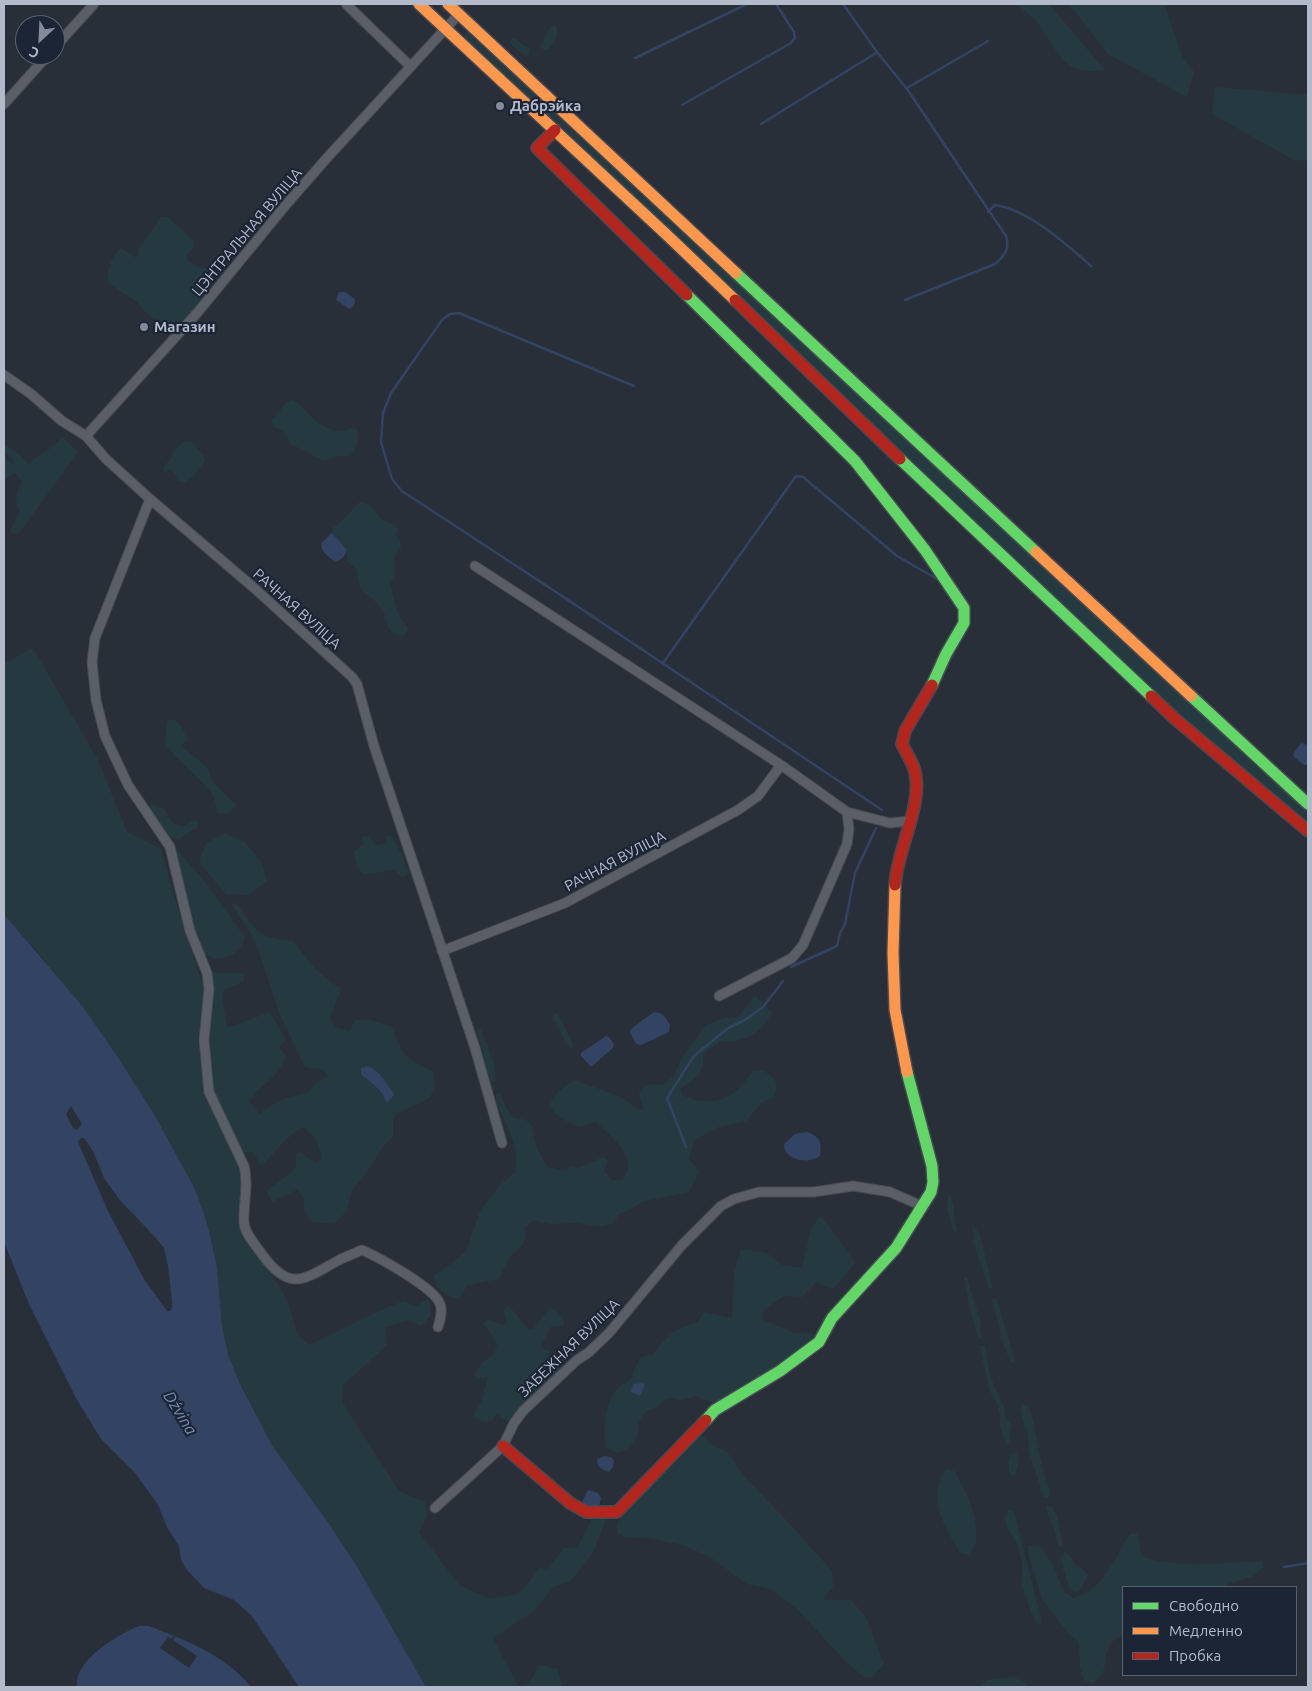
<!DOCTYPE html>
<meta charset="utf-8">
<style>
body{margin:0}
#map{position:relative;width:1312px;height:1691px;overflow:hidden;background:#292f39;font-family:Ubuntu,sans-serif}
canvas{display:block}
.frame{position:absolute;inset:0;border:5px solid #b3bbcb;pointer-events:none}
.legend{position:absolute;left:1122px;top:1586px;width:175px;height:90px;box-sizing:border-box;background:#1c2535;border:1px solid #586171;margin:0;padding:6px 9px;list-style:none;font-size:15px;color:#b3bbcb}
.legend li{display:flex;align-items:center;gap:10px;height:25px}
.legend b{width:25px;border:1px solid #586171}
.north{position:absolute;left:15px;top:15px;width:50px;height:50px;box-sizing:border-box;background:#1c2535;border:1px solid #586171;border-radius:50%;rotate:205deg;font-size:14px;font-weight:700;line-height:20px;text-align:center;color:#b3bbcb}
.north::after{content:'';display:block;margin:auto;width:18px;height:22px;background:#838a98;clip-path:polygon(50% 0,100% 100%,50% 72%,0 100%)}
</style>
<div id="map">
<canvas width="1312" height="1691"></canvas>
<div class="frame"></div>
<ul class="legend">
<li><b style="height:6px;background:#63d668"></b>Свободно</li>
<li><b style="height:6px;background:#ff974d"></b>Медленно</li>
<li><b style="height:6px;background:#b3261e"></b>Пробка</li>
</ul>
<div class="north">С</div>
</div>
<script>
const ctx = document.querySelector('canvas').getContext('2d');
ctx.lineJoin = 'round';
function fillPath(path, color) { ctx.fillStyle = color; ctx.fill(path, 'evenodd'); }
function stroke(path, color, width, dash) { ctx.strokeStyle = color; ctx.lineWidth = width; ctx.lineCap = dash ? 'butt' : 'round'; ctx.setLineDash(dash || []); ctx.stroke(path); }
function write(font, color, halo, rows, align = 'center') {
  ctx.font = font + ' Ubuntu,sans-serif'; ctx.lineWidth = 4.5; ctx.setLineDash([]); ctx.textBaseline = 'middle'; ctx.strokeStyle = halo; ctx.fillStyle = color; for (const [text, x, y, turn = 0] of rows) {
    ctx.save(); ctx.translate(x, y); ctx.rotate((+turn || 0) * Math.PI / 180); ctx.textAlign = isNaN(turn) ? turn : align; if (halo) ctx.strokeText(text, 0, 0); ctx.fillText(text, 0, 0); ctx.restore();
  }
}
fillPath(new Path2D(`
 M1016 4H1049L1105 70C1062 77 1058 50 1037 22 1032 15 1023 10 1016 4Z
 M1069 4H1164L1182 56 1194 72 1187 97 1108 54Z
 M554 24C562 33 554 43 548 50L542 49 541 44 549 29Z
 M467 31 1197 711 1308 812V825L1193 727 464 36Z
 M514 38 530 49 529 55 525 56 512 46 510 41Z
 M1215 87 1308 95V161L1294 160 1212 114Z
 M161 217H168L194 241 193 248 187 254 188 261 195 266 207 269 211 281 198 307 182 323H158L144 311 137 302 108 283C107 270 111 257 121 248L135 257 138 256 139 249Z
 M291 399C305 406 311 421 326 427 330 429 337 432 341 431 348 430 351 427 357 429 359 441 358 447 350 456H335L325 461C312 456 305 449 291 445 287 435 284 429 273 427L272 420 286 403Z
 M62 437 78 452 18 535 10 532 20 511C13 501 17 492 22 481L15 473 5 479 4 481V458L13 464 14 461 4 451V447L6 446 19 454 29 464C40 452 51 451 62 437Z
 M184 442H192L196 448 204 455 205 461 193 476 185 482 177 481 176 475 170 469 165 473 163 468 172 457 173 450Z
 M360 502C381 506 373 522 395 524L398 529 396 535 400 541 401 547 394 558C396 568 396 575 390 583L397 612 408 629 404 636C381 632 391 621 381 608 369 591 357 596 357 570L347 561V550L332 533 333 528C344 521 350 511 360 502Z
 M33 648 98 760 127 832 161 849 184 930 204 987 198 1041 204 1092 240 1170 241 1237 278 1284 289 1305 297 1334 309 1345 388 1307 404 1301 416 1306 429 1299 431 1315 421 1326 409 1320 385 1327 387 1345 343 1385 342 1402 399 1491 425 1502 427 1516 419 1532 459 1585 490 1599 519 1594 540 1568 547 1569 564 1548H577L594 1515 607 1516 593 1553 570 1582 553 1587 535 1610 493 1638 518 1686 528 1684 540 1665 557 1669 563 1687H426L358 1568 328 1522 273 1447 240 1384 228 1354 222 1326 217 1267 210 1235 203 1210 193 1185 154 1114 119 1059 40 955 4 914V664Z
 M174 719 182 727 187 740 181 746 207 767 212 781 236 805 229 813H217C216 808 216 803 214 798 206 781 177 762 165 743L167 721Z
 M151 804 164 809 173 823 183 827 191 821 198 822V827L179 839 169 837 148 810Z
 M224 833 244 842 261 861 267 881 249 895 226 894 199 862 206 843Z
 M391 835 403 857 408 874 402 877 394 870C383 871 374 874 363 874L357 867 354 852 363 845 362 837 369 836 376 845 387 843 386 836Z
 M174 850 179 852 206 883 245 937C242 947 236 955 225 957 217 959 211 959 204 953 191 943 178 869 174 850Z
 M236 903C258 932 255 937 294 941 307 961 320 976 341 989L330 1017 335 1027 350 1031 355 1020H371L392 1027C402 1055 405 1059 433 1071L435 1085 430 1098 396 1114 393 1122V1137L385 1144 367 1172 352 1190 347 1211 334 1224 312 1222 304 1210V1198L297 1190 272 1202 266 1191 293 1171 296 1166V1155L300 1152 316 1164 322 1158 316 1139 303 1127C286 1136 275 1153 261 1166L253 1152 242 1153 213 1091 207 1041 210 973H245L243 982 224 990 222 997 227 1028 270 1012 286 1040 279 1047 286 1056 281 1066 272 1078 257 1091 249 1101 260 1114C277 1100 287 1097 308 1093L315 1084 328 1076 322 1070 305 1067 280 1015 259 952 252 935 231 904Z
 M754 996 760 1000 772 1012C761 1034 744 1043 720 1041L703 1055C704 1075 697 1077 681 1088V1094C694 1102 713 1104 727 1097 738 1092 746 1080 753 1071H764C776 1079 779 1082 774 1097L762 1102 746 1121 719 1127 694 1140 689 1160 700 1171 689 1192 644 1201 627 1211 620 1213 613 1223 602 1227 577 1223 549 1224 533 1220 525 1227C526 1246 523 1245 510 1257 507 1260 502 1273 499 1279L468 1285 458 1299C447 1295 434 1289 434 1275L451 1264 466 1251 480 1211 500 1185 515 1173C521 1146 506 1125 495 1101L497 1094H500L507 1109 514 1118 526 1120 532 1125C534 1142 538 1153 548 1167L566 1171 571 1166 579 1168 603 1157 608 1160 604 1171 611 1180H622C624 1177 627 1173 628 1170 631 1152 607 1131 595 1122L579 1127C569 1122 553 1116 550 1104L558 1092 569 1083 577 1081 619 1096 639 1110H644L639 1094 643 1087 651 1084 663 1085 674 1076 681 1059 706 1025 724 1018H738Z
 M555 1013H557L573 1043 572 1048H570L567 1045 553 1018Z
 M479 1028 481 1029 494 1064 496 1080 493 1082 490 1080 477 1031Z
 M948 1196 951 1197C955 1209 954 1219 957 1231L953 1232 947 1209Z
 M820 1216 830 1227 855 1263 833 1289 816 1282 802 1297 784 1296 764 1310 762 1319 794 1333 819 1334 779 1366 724 1402 714 1403 695 1396 680 1401 672 1398 664 1400 657 1407 645 1412 639 1421 637 1437 627 1449 617 1453 606 1448C603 1432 604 1407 614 1393 618 1387 627 1382 633 1377L635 1367 641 1357 653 1355C665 1337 677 1327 698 1322L704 1312 732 1318 734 1274 741 1249 767 1253 782 1265 802 1268 811 1229Z
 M971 1222 980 1235 993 1289 989 1288 973 1242 974 1233Z
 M964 1277 967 1278 981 1324 980 1331 982 1338H978L969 1306Z
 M997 1299 1015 1361 1012 1363 1004 1347 992 1299Z
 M507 1305C516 1312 520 1322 529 1329L534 1328 550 1307 558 1312 564 1321 563 1326H552C545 1334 546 1339 541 1346L545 1350H550L549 1357 553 1360 556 1357 563 1368 533 1399 518 1410 510 1419 506 1421 497 1414 492 1420 485 1422 475 1418 474 1414 481 1403 488 1377H481L477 1379 474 1375 482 1363 494 1354 497 1346 495 1340 483 1323 488 1319 504 1325 506 1321 504 1311Z
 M985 1345C987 1355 988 1367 991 1377 995 1392 1006 1403 1005 1418L1012 1425 1009 1435V1443L1006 1445 1000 1426V1415L997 1402 989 1390 980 1346Z
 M1022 1404 1029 1406 1034 1425 1042 1467 1050 1492 1048 1498H1044L1029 1452 1028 1434 1020 1410Z
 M696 1434 705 1437 709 1443 727 1452 745 1477 786 1520 832 1571 833 1587 824 1597 825 1600H851L866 1617 884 1664 872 1677H864L846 1662 798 1610 771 1589 747 1584 710 1557 683 1545 648 1538 625 1537 617 1533 618 1522 680 1450Z
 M1016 1452 1019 1460 1015 1477 1009 1473V1460L1012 1453Z
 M946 1469 954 1471C966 1491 979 1517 976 1541 975 1546 971 1551 968 1555L960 1553C945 1526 926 1499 946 1469Z
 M1046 1506H1051L1057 1516 1063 1546 1060 1547C1055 1542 1057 1537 1055 1531 1052 1522 1047 1516 1046 1506Z
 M1008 1510 1014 1511 1041 1619 1040 1626C1029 1615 1029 1599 1021 1585 1024 1570 1022 1556 1016 1542 1011 1531 1000 1524 1008 1510Z
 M1130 1534H1137C1141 1540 1139 1548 1142 1556 1176 1570 1226 1562 1262 1561L1263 1568 1252 1577 1227 1584 1223 1587H1123V1636C1095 1644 1116 1671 1092 1683L1084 1680 1080 1668 1079 1642 1068 1633 1042 1599 1029 1555 1028 1545 1041 1547 1054 1567 1063 1591 1073 1598C1102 1592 1115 1557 1130 1534Z
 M1064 1552C1071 1555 1071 1558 1075 1564 1079 1568 1084 1569 1088 1575L1081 1589 1075 1592 1069 1588 1061 1559Z
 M1013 1677 1024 1682 1030 1687H979L988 1680Z`), '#253a40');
fillPath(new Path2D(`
 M339 292H345L355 299V302L353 307 349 309 336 300Z
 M332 533 347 550C345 557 341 560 335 562 329 557 321 552 321 543Z
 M1301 743 1308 745 1307 765H1304L1294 757 1293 754Z
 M4 914 83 1007 119 1059 154 1114 193 1185 203 1210 210 1235 217 1267 222 1326 228 1354 240 1384 273 1447 328 1522 358 1568 426 1687H299L252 1616 234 1600 204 1588 187 1570 181 1560 179 1546 167 1527 158 1505 136 1474 101 1439 77 1400 29 1304 4 1242ZM71 1106 82 1124 77 1130 73 1128 66 1114ZM81 1138H84L93 1151 104 1178 112 1189 119 1199 154 1236 164 1248 168 1266 172 1301V1308L170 1311H167L144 1279 108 1211 78 1142Z
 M654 1012C663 1012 665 1017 670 1025L669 1032 641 1045 636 1044 630 1032 632 1028Z
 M606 1036 609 1037 614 1044 613 1048 591 1067 581 1056V1053Z
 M366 1066C378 1068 386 1083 393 1092L394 1095 388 1102H386C384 1090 369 1082 361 1074V1069Z
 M807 1132C822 1138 821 1142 820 1156 807 1165 784 1160 784 1144L795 1134Z
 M642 1383 645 1385 640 1396 631 1392 633 1384Z
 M605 1456 611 1457 614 1461 613 1467 609 1472C602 1470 597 1467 597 1459Z
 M588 1490 598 1493 601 1498 599 1506 593 1509 581 1504Z
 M139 1626H149L157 1629C192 1643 227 1657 251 1687H77C74 1660 117 1635 139 1626Z`), '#324363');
fillPath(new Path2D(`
 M173 1636 175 1637 173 1640 197 1656 189 1668 160 1648 168 1637 171 1639Z`), '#292f39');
stroke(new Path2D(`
 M843 4 877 52 907 89 1006 236C1010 248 1005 256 995 264L905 300
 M635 58 747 4
 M907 88 988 41
 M682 105 791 43 795 38 794 32 776 4
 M761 124 876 53
 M988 212 995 205C1029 210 1066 244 1091 266
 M634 386 459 313 450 314 442 320 391 393 383 413 381 442 392 479 402 491 559 594 882 810
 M663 663 796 476 803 477 897 556 939 580
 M791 967 837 946 840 933 845 924 855 873 876 828
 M686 1147 667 1098 694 1056 728 1028 745 1020 763 1007 783 981
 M1284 1567 1308 1563`), '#324363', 2.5);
const street = new Path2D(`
 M346 4 410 66
 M55 47 94 4
 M4 104 48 55
 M4 375 31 394 62 421 86 436 106 459 150 499 253 587 352 677 357 684 374 746 475 1048 502 1143
 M86 436 198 312 285 206 326 159 459 14
 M150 499 95 638 92 662 96 700 105 736 128 785 170 847 190 931 207 973 209 989 204 1040 209 1092 244 1166C249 1185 243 1204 244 1223 245 1234 255 1244 261 1253 291 1295 305 1278 341 1259 348 1256 355 1253 362 1250 378 1257 435 1288 440 1304 443 1311 440 1320 438 1327
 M475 566 781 765 847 812 890 823 909 821
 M442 951 565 903 738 810 758 796 781 765
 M719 996 792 958 803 945 847 844 849 829 847 812
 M435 1508 503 1446 514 1423 523 1411 577 1360 588 1353 609 1333 682 1245 721 1206 734 1199 759 1192H814L853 1186 890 1192 922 1206`);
const fast = new Path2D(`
 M736 273 1036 552
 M687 295 855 461 925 550 964 608V623L946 654 932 685
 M900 459 1151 696
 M1191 696 1308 804
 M706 1420 715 1410 780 1371 819 1342 832 1318 896 1248 931 1192 933 1182 932 1166 907 1072`);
const slow = new Path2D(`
 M419 4 668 236 735 300
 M448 4 736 273
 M1036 552 1191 696
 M895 885 893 953 895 1010 907 1072`);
const jam = new Path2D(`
 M555 130 537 148 687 295
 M735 300 900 459
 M1151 696 1174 718 1308 831
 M895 885C897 850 923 805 915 772 913 762 906 753 902 744L905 731 932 685
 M503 1446 570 1503 586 1512H617L706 1420`);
stroke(street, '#464a52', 11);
stroke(fast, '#464a52', 14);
stroke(slow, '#464a52', 14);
stroke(jam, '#464a52', 14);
stroke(street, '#5a5e67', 9);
stroke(fast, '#63d668', 11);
stroke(slow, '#ff974d', 11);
stroke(jam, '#b3261e', 11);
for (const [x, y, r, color] of [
 [500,106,5,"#838a98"],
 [144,327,5,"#838a98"]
]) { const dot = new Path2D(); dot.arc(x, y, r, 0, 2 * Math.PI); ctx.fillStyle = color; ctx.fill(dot); stroke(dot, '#1c2535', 2); }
write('bold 15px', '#b3bbcb', '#1c2535', [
 ["Дабрэйка",510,106],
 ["Магазин",154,327]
], 'left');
write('15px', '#b3bbcb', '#1c2535', [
 ["ЦЭНТРАЛЬНАЯ ВУЛІЦА",247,232,-50],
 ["РАЧНАЯ ВУЛІЦА",297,609,42],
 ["РАЧНАЯ ВУЛІЦА",615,861,-28],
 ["ЗАБЕЖНАЯ ВУЛІЦА",569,1348,-44]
]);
write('italic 16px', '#788eb5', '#1c2535', [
 ["Dźvina",180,1413,58]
]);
</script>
